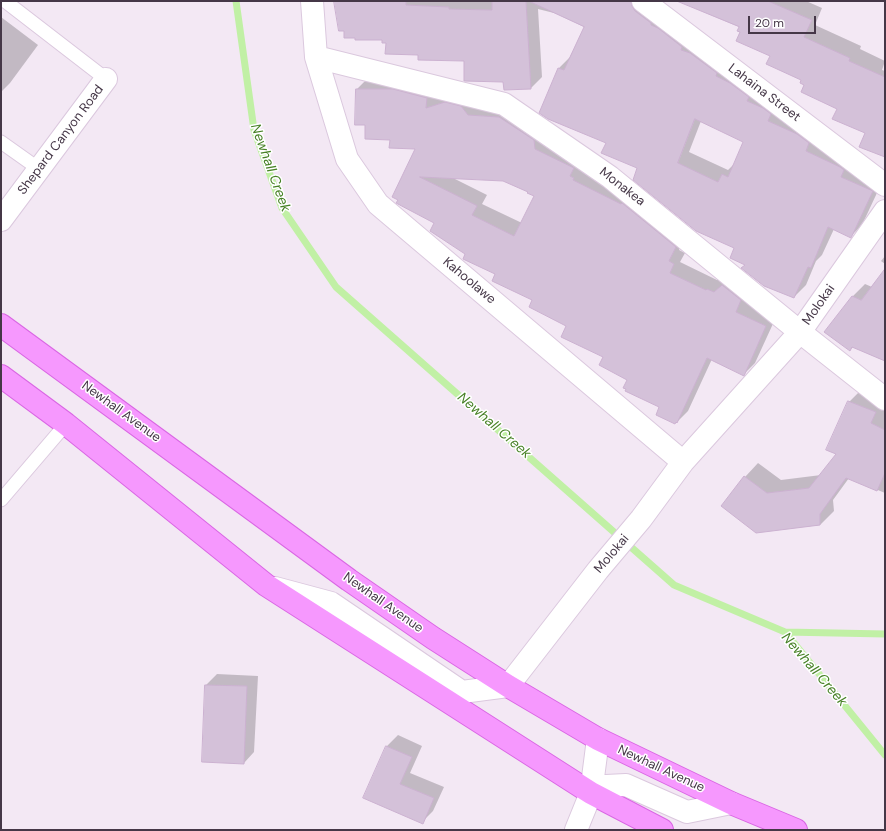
<!DOCTYPE html>
<style>
body{margin:0}
#map{position:relative;width:886px;height:831px;overflow:hidden;background:#f3e8f4;font-family:"DM Sans",sans-serif}
canvas{display:block}
.frame{position:absolute;inset:0;border:2px solid #453747;pointer-events:none}
.scale{position:absolute;left:748px;top:16px;width:68px;height:18px;box-sizing:border-box;border:2px solid #453747;border-top:0;padding-left:5px;font-size:12px;line-height:14px;white-space:nowrap;color:#453747;-webkit-text-stroke:3px #fff;paint-order:stroke}
</style>
<div id="map">
<canvas width="886" height="831"></canvas>
<div class="frame"></div>
<div class="scale">20 m</div>
</div>
<script>
const ctx = document.querySelector('canvas').getContext('2d');
ctx.lineJoin = 'round';
function fillPath(path, color) { ctx.fillStyle = color; ctx.fill(path, 'evenodd'); }
function stroke(path, color, width, dash) { ctx.strokeStyle = color; ctx.lineWidth = width; ctx.lineCap = dash ? 'butt' : 'round'; ctx.setLineDash(dash || []); ctx.stroke(path); }
function write(font, color, halo, rows, align = 'center') {
  ctx.font = font + ' "DM Sans",sans-serif'; ctx.lineWidth = 3; ctx.setLineDash([]); ctx.textBaseline = 'middle'; ctx.strokeStyle = halo; ctx.fillStyle = color; for (const [text, x, y, turn = 0] of rows) {
    ctx.save(); ctx.translate(x, y); ctx.rotate((+turn || 0) * Math.PI / 180); ctx.textAlign = isNaN(turn) ? turn : align; if (halo) ctx.strokeText(text, 0, 0); ctx.fillText(text, 0, 0); ctx.restore();
  }
}
fillPath(new Path2D(`
 M336 1H649L883 180 862 225 851 236 834 229 822 255 816 261 806 285 794 297 746 264 736 247 607 142 559 68 570 57 585 26 558 14 538 9 542 77 531 88 504 81 465 60 420 54 387 42 383 39 356 37 345 30ZM701 121 744 141 735 163 728 170 689 152Z
 M701 1H806L822 8 815 25 861 46 860 49 885 61 882 70 885 71V156L866 132 838 108 805 85 803 79 741 32 740 27Z
 M1 17 38 45 10 83 1 92Z
 M368 78 511 107 686 236 679 250 685 253 680 262 717 280 719 278 777 315 755 363 744 374 712 359 688 411 677 422 661 406 568 325 466 254 435 222 398 203 416 148 391 139 366 124 357 89ZM453 178 503 180 529 192 535 196 522 223 482 204 487 195Z
 M885 256V264L881 261Z
 M885 271V361L853 347 850 350 825 332 853 296 865 284 872 287Z
 M863 388 885 408V493L849 478 833 500 834 511 820 525 757 532 745 477 758 463 781 480 821 475 837 454 849 402Z
 M217 674 258 676 254 752 244 763 206 685Z
 M398 735 422 746 410 773 444 787 433 811 422 822 364 797 387 746Z`), '#0003');
stroke(new Path2D(`
 M236 1 254 130 282 208 336 287 674 585 785 632 885 755
 M785 632 885 634`), '#c1f0a5', 7);
const building = new Path2D(`
 M334 1H406V5L449 7V9L492 10V1H526L531 89 504 90 503 82 464 81V61L418 60V55L385 54 386 43H382V40H355V38H344V31H339Z
 M529 1H631L632 6 635 11 651 23V25L658 28 682 47 681 50 690 53 717 73 716 76 730 83 749 97 747 101 763 108 771 114 768 121 797 134 809 143 806 151 840 167 844 170 841 177 873 191 851 238 828 227 811 268 808 267 794 298 764 286 741 268 745 265 730 258 734 248 696 231 633 180 637 168 601 153 606 143 548 119 539 113 558 68 564 70 584 27ZM695 119 743 142 728 177 722 174 718 182 678 163Z
 M677 1H768L812 20 804 37 850 58 849 61 885 77V157L859 147 865 133 832 119 837 109 801 92 804 85 800 83 801 80 766 64 770 56 736 41 740 32 737 31 739 27Z
 M356 89H393L427 98 426 108 445 102 461 106 468 115 499 117 534 140 535 149 574 168 570 176 574 178 573 180 621 204 622 203 676 247 669 261 674 264 670 273 706 290 707 289 714 292 722 285 741 300 736 312 766 326 744 376 707 358 677 423 676 422 675 424 656 415 659 407 625 391 626 389 623 388 627 380 599 365 603 357 561 337 566 326 529 307 532 300 492 281 495 274 463 259 465 254 430 231 434 223 396 203 398 200 392 197 415 149 389 148 390 140 365 139V125H355ZM420 177 503 181 528 192 527 193 534 196 514 236 472 215 477 206Z
 M885 269V361L852 347 850 351 824 332 852 296 861 300Z
 M848 401 876 412 871 423 885 430V473L877 491 846 478 820 514V525L756 533 721 506 744 476 767 493 809 488 836 454 826 450Z
 M205 685 247 686 244 764 202 762Z
 M386 746 412 757 400 784 434 798 423 824 363 798Z`);
fillPath(building, '#d4c1d9');
stroke(building, '#cbb1d0', 1);
const lane = new Path2D(`
 M5 1 106 79
 M1 142 39 169
 M1 500 66 424`);
const street = new Path2D(`
 M312 1 316 57 347 159 378 204 683 462
 M643 1 885 185
 M316 57 504 104 610 177 800 332 885 399
 M1 220 106 79
 M275 588 331 603 462 692 508 686 598 570 641 519 683 462 800 332 885 211
 M591 793 606 786 626 785 687 812 731 803
 M576 830 591 793 598 739`);
const primary = new Path2D(`
 M1 325 349 580 433 638 508 686 598 739 731 803 796 830
 M1 376 66 424 266 585 591 793 662 830`);
stroke(lane, '#dbc8de', 15);
stroke(street, '#dbc8de', 24);
stroke(primary, '#d967e3', 24);
stroke(lane, '#fff', 13);
stroke(street, '#fff', 22);
stroke(primary, '#f698fe', 22);
write('13px', '#453747', '#fff', [
 ["Lahaina Street",764,93,37],
 ["Shepard Canyon Road",61,140,-53],
 ["Monakea",622,187,38],
 ["Kahoolawe",469,281,40],
 ["Molokai",819,305,-55],
 ["Newhall Avenue",121,412,36],
 ["Molokai",612,554,-50],
 ["Newhall Avenue",383,603,35],
 ["Newhall Avenue",661,769,25]
]);
write('italic 14px', '#488227', '#fff', [
 ["Newhall Creek",270,168,70],
 ["Newhall Creek",494,426,41],
 ["Newhall Creek",814,670,49]
]);
</script>
